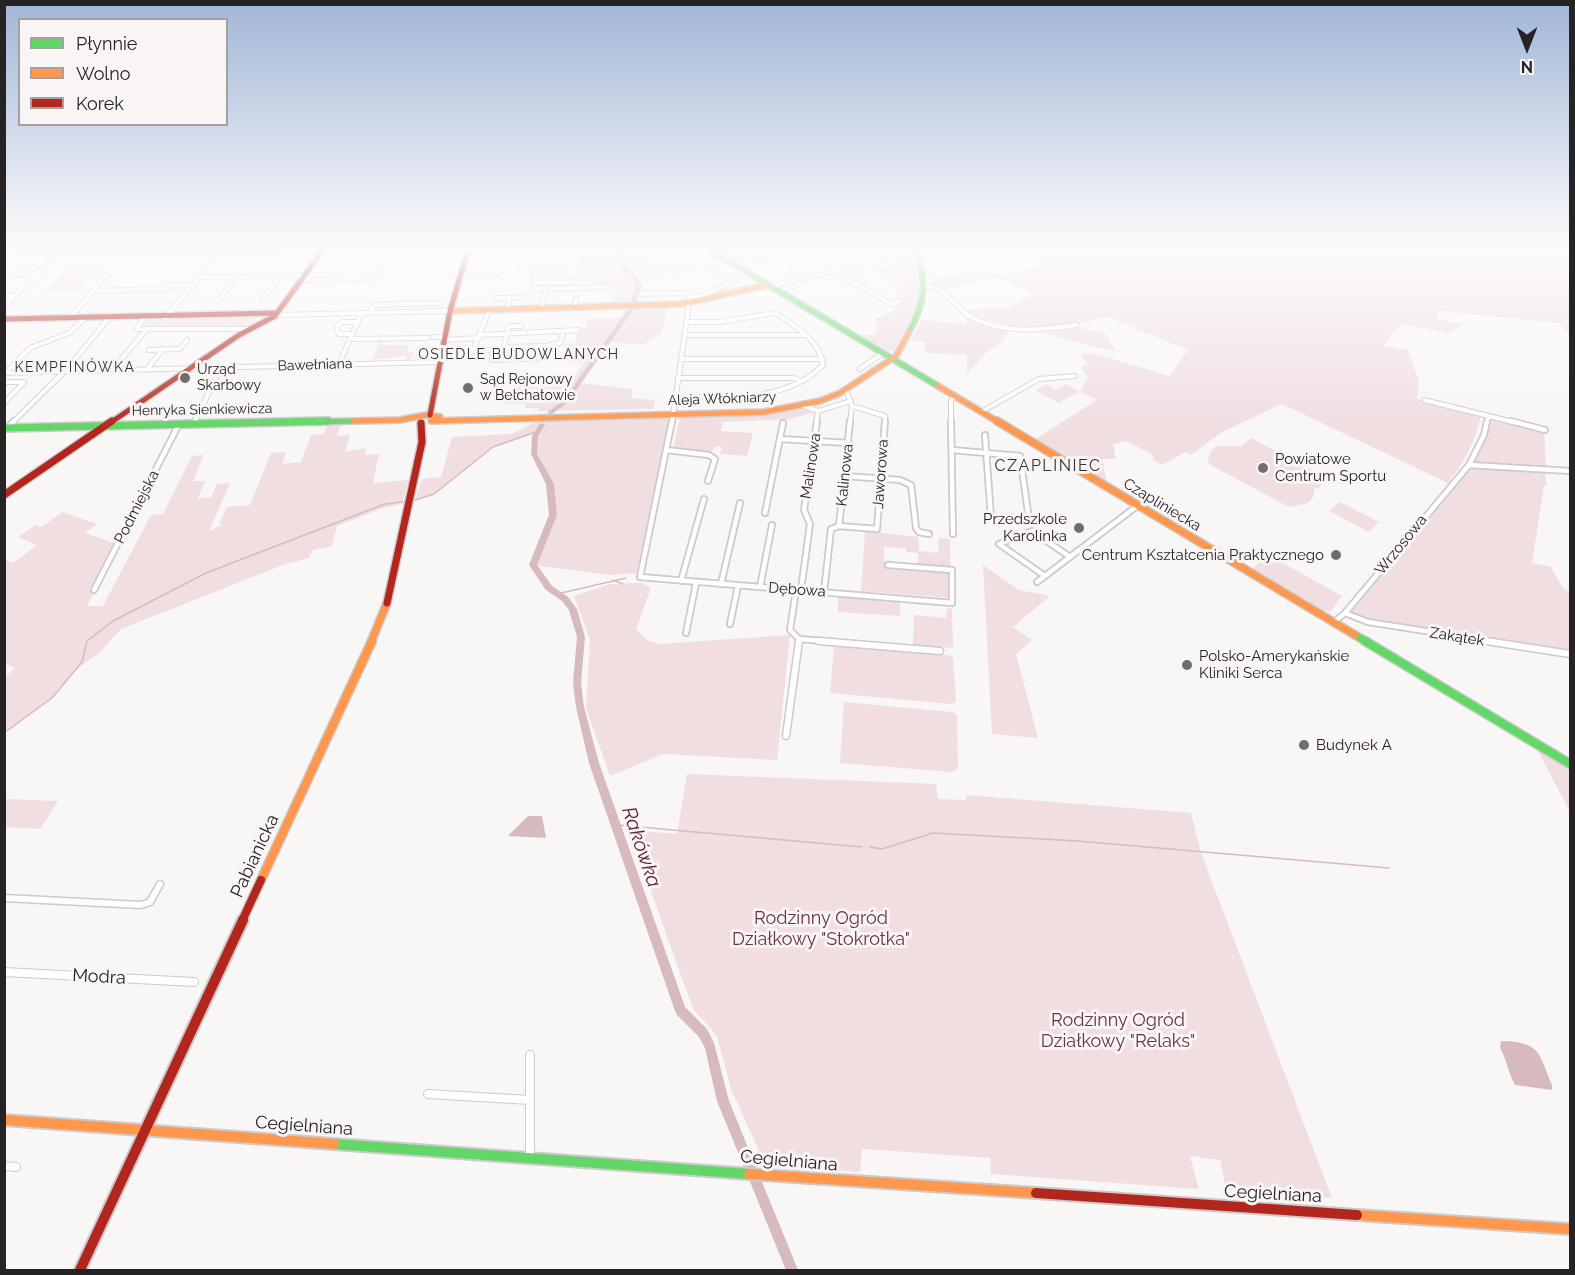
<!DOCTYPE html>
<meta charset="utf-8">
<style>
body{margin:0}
#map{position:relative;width:1575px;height:1275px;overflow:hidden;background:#f9f6f6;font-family:Raleway,sans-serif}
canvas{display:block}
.frame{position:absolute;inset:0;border:6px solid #252324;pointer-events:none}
.legend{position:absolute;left:18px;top:18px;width:210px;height:108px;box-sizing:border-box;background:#faf5f5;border:2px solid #a5a1a1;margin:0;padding:8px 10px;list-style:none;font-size:18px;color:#252324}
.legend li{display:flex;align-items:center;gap:12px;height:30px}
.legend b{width:30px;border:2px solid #a5a1a1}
.north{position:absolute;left:1497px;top:18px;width:60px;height:60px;-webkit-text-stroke:4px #faf5f5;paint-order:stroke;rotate:180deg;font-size:16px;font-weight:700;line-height:24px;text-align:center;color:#252324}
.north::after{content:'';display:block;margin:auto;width:21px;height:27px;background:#252324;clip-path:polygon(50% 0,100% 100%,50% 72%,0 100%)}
</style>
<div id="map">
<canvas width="1575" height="1275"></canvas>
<div class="frame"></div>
<ul class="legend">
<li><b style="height:8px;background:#63d668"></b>Płynnie</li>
<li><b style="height:8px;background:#ff974d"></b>Wolno</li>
<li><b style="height:8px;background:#b3261e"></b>Korek</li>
</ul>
<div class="north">N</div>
</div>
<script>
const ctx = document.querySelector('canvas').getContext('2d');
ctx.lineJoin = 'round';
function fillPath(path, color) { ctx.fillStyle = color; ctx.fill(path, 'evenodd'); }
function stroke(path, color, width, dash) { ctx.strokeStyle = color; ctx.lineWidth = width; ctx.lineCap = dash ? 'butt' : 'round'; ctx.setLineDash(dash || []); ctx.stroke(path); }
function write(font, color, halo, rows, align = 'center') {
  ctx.font = font + ' Raleway,sans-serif'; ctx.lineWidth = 6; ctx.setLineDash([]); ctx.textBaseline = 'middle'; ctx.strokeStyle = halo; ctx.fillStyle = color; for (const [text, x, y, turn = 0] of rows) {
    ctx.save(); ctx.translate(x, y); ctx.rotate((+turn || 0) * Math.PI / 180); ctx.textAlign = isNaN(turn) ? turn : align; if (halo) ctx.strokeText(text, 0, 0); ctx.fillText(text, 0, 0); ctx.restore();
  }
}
fillPath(new Path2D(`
 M528 250H650L660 257 649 263 666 273 637 276 642 286 635 304H612L616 288 606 287V284L593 286V278H586L588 270H578V254L527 256Z
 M1022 250H1570V335L1559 323 1438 311 1436 319 1464 324 1450 333 1401 324 1383 346 1408 350 1419 381 1417 399 1481 414C1476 441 1465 461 1448 483L1282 404 1222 432 1191 455 1185 452 1162 465 1153 460 1154 456 1127 441 1113 444 1116 459H1102L1107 482 1034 440 1097 400 1080 391 1088 378 1081 367 1087 364 1081 354H1095L1170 376 1188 350 1108 317 1076 324 1026 329 978 318 965 310C986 308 1017 312 1031 293L998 277 1042 265 1036 254 1026 255Z
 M910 255 915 257C931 297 913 316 894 350L890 352 859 335 876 334V318L899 308 896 290 902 287 873 270 907 260 905 257Z
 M70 266H104L78 291 43 292Z
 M984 269 998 276 950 288 948 291 931 286V279Z
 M635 307H667L662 333 642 345 608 342 579 383 633 389 631 398 655 400 653 409 539 411V408H525L526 404 493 403 495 396H513L517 382H554L556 379H573L584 363 566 362 565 344 575 343 577 329 586 328 587 319 621 318 626 309Z
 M966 315 1004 327 1008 332 1001 343 987 352 967 374V355L925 353V342L911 340 922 320 966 324Z
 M253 317 257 321 247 326 139 328 145 320Z
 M1076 327 1106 334 1116 352 1043 333Z
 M381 339H384L381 345H409L406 352H415L410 361H405L407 356 372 360Z
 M1047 384 1056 390 1066 384 1079 391 1059 403 1035 390Z
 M803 409 815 412 790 419 723 422 721 431 753 433 747 456 720 454 722 447 716 446 710 453 673 449 680 417 770 414Z
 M666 417 669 420 637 573 611 575 533 565 553 515 550 484 534 454 538 431 493 447 434 494 415 500 422 479 441 477 452 437 512 434 539 420Z
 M1492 417 1544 430 1546 468 1472 463 1487 436Z
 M328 424H341L337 436 350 435 345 452 366 448 365 455 379 454 373 483 408 480 402 504 383 508 337 526 332 546 313 550 309 558 283 565 121 629 98 654 75 670 52 698 5 733 4 678 15 668 5 664V560L13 563 37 545 18 537 36 525 42 527 62 512 97 524 85 533 119 545 87 606H103L151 515 163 514 192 456 204 455 193 481H205L198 499 211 497 217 484 230 483 209 531 221 525 220 522 227 507 250 505 271 453 286 452 282 464 301 462 311 435 324 434Z
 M1251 438 1328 478 1318 489 1314 487V496L1308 503 1289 507 1207 463 1211 451 1217 446H1241Z
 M1470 466 1545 471 1547 486 1544 485 1532 563 1551 567 1563 588 1570 592V652L1369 621 1348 612Z
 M1340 502 1379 522 1369 532 1329 511Z
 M865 531 918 537 919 551 938 553 939 538 950 539 951 598 861 591ZM884 547 906 548V552L918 553V564L884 562Z
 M1268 555 1342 596 1331 611H1322L1252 569Z
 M983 565 1019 590 1050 596 1013 627 1032 640 1016 654 1038 738 992 734Z
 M641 583 651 588 636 629 647 640 659 644 790 635 777 760 663 754 610 776 586 708 590 640 574 596 610 584Z
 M838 596 900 601V616L838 612Z
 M947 608 952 609 953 648 913 645 914 615 946 618Z
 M834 646 949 655 953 658 956 702 951 704 830 693Z
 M844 702 952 712 957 715 958 768 953 772 840 763Z
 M1537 749 1570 769V812Z
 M687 774 936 784 938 799 966 800V795L1191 813 1201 853 1332 1198 1226 1190 1220 1160 1190 1156 1199 1189 991 1174 990 1158 865 1149H862L860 1172 766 1166 731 1089 717 1036 693 1009 629 830 677 834Z
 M4 799H5L58 801 40 829 5 827Z`), '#f0dee1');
fillPath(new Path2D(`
 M528 816H542L546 838 508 836Z
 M1501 1041C1541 1042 1538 1052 1552 1085V1090L1515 1085C1508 1072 1507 1060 1500 1048Z`), '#d7babe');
stroke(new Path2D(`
 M415 500 434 494 493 447 539 431
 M612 580 623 584
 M557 594 626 578
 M4 733 52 698 82 662 87 641 113 621 206 573 385 504 403 502
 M617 825 862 847
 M870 847 882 849 933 833 1078 841 1389 868`), '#d7babe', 1.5);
fillPath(new Path2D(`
 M615 250H619L627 269 636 275 642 287 634 309 567 403 552 414H548V412L563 401 628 309 636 287 632 277 622 270Z
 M542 423 545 425 538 436 537 454 554 484 557 515 537 565 552 586 568 597 577 609 585 637 581 683 584 707 599 763 685 1007 707 1029 714 1043 729 1101 798 1270H786L717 1101 705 1048 699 1037 677 1015 675 1011 589 763 576 707 573 683 577 637 569 610 562 601 546 590 529 565 549 515 546 484 531 454 532 436 540 424Z`), '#d7babe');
const streetFar3 = new Path2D(`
 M673 250 681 255
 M815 250 830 254
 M887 250 891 258
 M917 253 940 250
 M4 259 17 251
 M735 265 811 250
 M520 266H538L533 283 579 282
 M538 266C548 265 559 263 568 270 573 274 574 276 580 278L578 288
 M853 267 859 273 848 279 893 305 899 301
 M791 271 803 279
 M481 273H499
 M15 274H38
 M535 274 570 273
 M198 277 306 276
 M4 280 30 264
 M304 280 371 278 384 258 395 255 398 250
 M533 283 535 289H546L541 309
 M771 286 891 258 911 254 919 256
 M927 286C947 290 952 304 968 315 1000 335 1041 330 1077 325
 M546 289 605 287
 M91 291 165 289 167 286 192 285
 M641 294 686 293 690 297 672 423
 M4 296H15
 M690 297 701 296 734 282 702 261 677 271 662 261 695 250
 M496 298H510L507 310
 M510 298 523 297
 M262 300 279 277
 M218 301 236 278
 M4 306 53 259
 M575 308 576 299
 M489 310 473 351 503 349 509 326H521
 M370 313 374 305 438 303
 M276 315 448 311
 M70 318 106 275
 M144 318 136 329H249
 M165 318 222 250
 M353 334H339L336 327 341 322H358
 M480 335 578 330
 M684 335H805
 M433 337H445
 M351 339 428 338
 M444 340 479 338
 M504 347 546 346
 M149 350 180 349 187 340
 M492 351V360L547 358
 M442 352 473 351
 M542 358 546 346 560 343 563 333
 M681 359H823
 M339 364 361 314
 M148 368 163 349
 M113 369 146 330
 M860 369 883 353
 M4 373 439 362
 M5 373 30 348 69 333 84 319
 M678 378H793L802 381
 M4 382H24L4 403
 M846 390 852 406 850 423
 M675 397C723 397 787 403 823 365 820 340 795 326 775 313L719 322H686
 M1424 400 1517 423
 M804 406 818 411 851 401
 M852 406 885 416V423
 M981 412 1039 379 1075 376
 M12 423 68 368 109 318
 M194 423 221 368
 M816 423 818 411
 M951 423V401L954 396
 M1487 423 1488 416`);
const streetFar2 = new Path2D(`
 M672 421 640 577 952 603V570L888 565
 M951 421 953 534
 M1511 421 1545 430
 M194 424 195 421
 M7 428 14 421
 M985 435 991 518
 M780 439 849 443
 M666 450 709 455 715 459 708 481
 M952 450 1020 456 1028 512
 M1469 465 1570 471
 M845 476 900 480 911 485 916 528 919 532 929 534
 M765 513 783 423
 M839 526 877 529 885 421
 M1045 576 999 544 1032 531 1070 557
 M681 581 704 499
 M1037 582 1137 506
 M721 584 740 503
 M760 587 772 525
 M94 590 179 424
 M796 590 790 630 799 639V642
 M801 590 810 524 804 510 817 421
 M824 592 831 529 839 526 850 421
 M1345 613 1368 622 1496 642
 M1333 623 1345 613 1469 465 1484 435 1487 421
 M730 624 738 586
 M686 633 696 583
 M799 639 837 642`);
const streetFar1 = new Path2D(`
 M819 641 940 651
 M1486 641 1570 654
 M786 736 799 641
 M4 898 141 905 150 902 160 884`);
const street = new Path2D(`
 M4 972 194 982
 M530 1055V1158
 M428 1094 530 1100
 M4 1166 16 1167`);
const fastFar3 = new Path2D(`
 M710 250 938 386
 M909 332C925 303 928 281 915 250
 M253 423 353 421`);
const fastFar2 = new Path2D(`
 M4 428 328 421
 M1355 635 1367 642`);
const fastFar1 = new Path2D(`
 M1365 641 1570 764`);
const fast = new Path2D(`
 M334 1144 749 1174`);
const slowFar3 = new Path2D(`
 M5 250 69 254 283 250
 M450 311 681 304 768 285
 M938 386 1000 423
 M353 421 400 420 426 415 440 417
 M431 421 764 412 820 401 840 393 896 356 909 332`);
const slowFar2 = new Path2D(`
 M997 421 1355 635
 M371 642 387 603`);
const slowFar1 = new Path2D(`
 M261 880 372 641`);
const slow = new Path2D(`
 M4 1120 334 1144
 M749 1174 1036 1193
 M1357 1215 1570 1229`);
const jamFar3 = new Path2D(`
 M4 319 276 313
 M430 415 450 311 468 250
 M110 423 239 335 275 316 323 250`);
const jamFar2 = new Path2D(`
 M4 495 112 421
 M387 603 422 442 421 423`);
const jamFar1 = new Path2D(`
 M242 921 261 880`);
const jam = new Path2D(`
 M1036 1193 1357 1215
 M80 1270 243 920`);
stroke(streetFar3, '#cccaca', 6);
stroke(streetFar2, '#cccaca', 8);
stroke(streetFar1, '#cccaca', 9);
stroke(street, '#cccaca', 10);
stroke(fastFar3, '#cccaca', 8);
stroke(fastFar2, '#cccaca', 10);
stroke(fastFar1, '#cccaca', 11);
stroke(fast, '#cccaca', 14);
stroke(slowFar3, '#cccaca', 8);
stroke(slowFar2, '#cccaca', 10);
stroke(slowFar1, '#cccaca', 11);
stroke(slow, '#cccaca', 14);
stroke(jamFar3, '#cccaca', 8);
stroke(jamFar2, '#cccaca', 10);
stroke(jamFar1, '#cccaca', 11);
stroke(jam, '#cccaca', 14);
stroke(streetFar3, '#fefefe', 4);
stroke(streetFar2, '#fefefe', 4.5);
stroke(streetFar1, '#fefefe', 6);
stroke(street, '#fefefe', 8);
stroke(fastFar3, '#63d668', 5);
stroke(fastFar2, '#63d668', 7);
stroke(fastFar1, '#63d668', 8);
stroke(fast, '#63d668', 10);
stroke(slowFar3, '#ff974d', 5);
stroke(slowFar2, '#ff974d', 7);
stroke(slowFar1, '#ff974d', 8);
stroke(slow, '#ff974d', 10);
stroke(jamFar3, '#b3261e', 5);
stroke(jamFar2, '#b3261e', 7);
stroke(jamFar1, '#b3261e', 8);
stroke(jam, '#b3261e', 10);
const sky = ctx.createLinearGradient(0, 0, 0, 428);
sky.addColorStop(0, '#a1b6d7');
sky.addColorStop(0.58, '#fcfbfb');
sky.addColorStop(1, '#fcfbfb00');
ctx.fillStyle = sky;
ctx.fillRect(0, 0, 1575, 428);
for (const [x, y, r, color] of [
 [185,378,6,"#6f6d6e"],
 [468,388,6,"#6f6d6e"],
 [1263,468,6,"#6f6d6e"],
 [1079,528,6,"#6f6d6e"],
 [1336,555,6,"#6f6d6e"],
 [1187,665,6,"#6f6d6e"],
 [1304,745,6,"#6f6d6e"]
]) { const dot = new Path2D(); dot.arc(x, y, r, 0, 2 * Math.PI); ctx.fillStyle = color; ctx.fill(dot); stroke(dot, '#faf5f5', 2); }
ctx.letterSpacing = '1.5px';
write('14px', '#353131', '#faf5f5', [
 ["OSIEDLE BUDOWLANYCH",519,355],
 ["KEMPFINÓWKA",75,368]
]);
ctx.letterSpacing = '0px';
write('14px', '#252324', '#faf5f5', [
 ["Bawełniana",315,365,-2],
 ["Aleja Włókniarzy",722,399,-2],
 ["Henryka Sienkiewicza",202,410,-1]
]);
write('14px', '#252324', '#faf5f5', [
 ["Urząd",197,370],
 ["Skarbowy",197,386],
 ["Sąd Rejonowy",480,380],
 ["w Bełchatowie",480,396]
], 'left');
write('15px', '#252324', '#faf5f5', [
 ["Powiatowe",1275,459],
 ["Centrum Sportu",1275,476],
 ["Przedszkole",1067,519,"right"],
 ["Karolinka",1067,536,"right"],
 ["Centrum Kształcenia Praktycznego",1324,555,"right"],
 ["Polsko-Amerykańskie",1199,656],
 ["Kliniki Serca",1199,673],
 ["Budynek A",1316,745]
], 'left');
write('15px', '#252324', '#faf5f5', [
 ["Malinowa",811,466,-81],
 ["Jaworowa",881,474,-86],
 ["Kalinowa",845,475,-84],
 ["Czapliniecka",1162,505,31],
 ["Podmiejska",137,507,-63],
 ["Wrzosowa",1401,545,-51],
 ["Dębowa",797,590,4],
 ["Zakątek",1457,637,9]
]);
ctx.letterSpacing = '1.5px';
write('16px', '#353131', '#faf5f5', [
 ["CZAPLINIEC",1048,466]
]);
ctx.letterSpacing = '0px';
write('18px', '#252324', '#faf5f5', [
 ["Pabianicka",255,856,-65],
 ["Modra",99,977,3],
 ["Cegielniana",304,1126,4],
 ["Cegielniana",789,1161,5],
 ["Cegielniana",1273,1194,3]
]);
write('18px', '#68323f', '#faf5f5', [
 ["Rodzinny Ogród",821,919],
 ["Działkowy \"Stokrotka\"",821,940],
 ["Rodzinny Ogród",1118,1021],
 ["Działkowy \"Relaks\"",1118,1042]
]);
write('italic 20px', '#5c2834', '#faf5f5', [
 ["Rakówka",641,847,71]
]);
</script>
